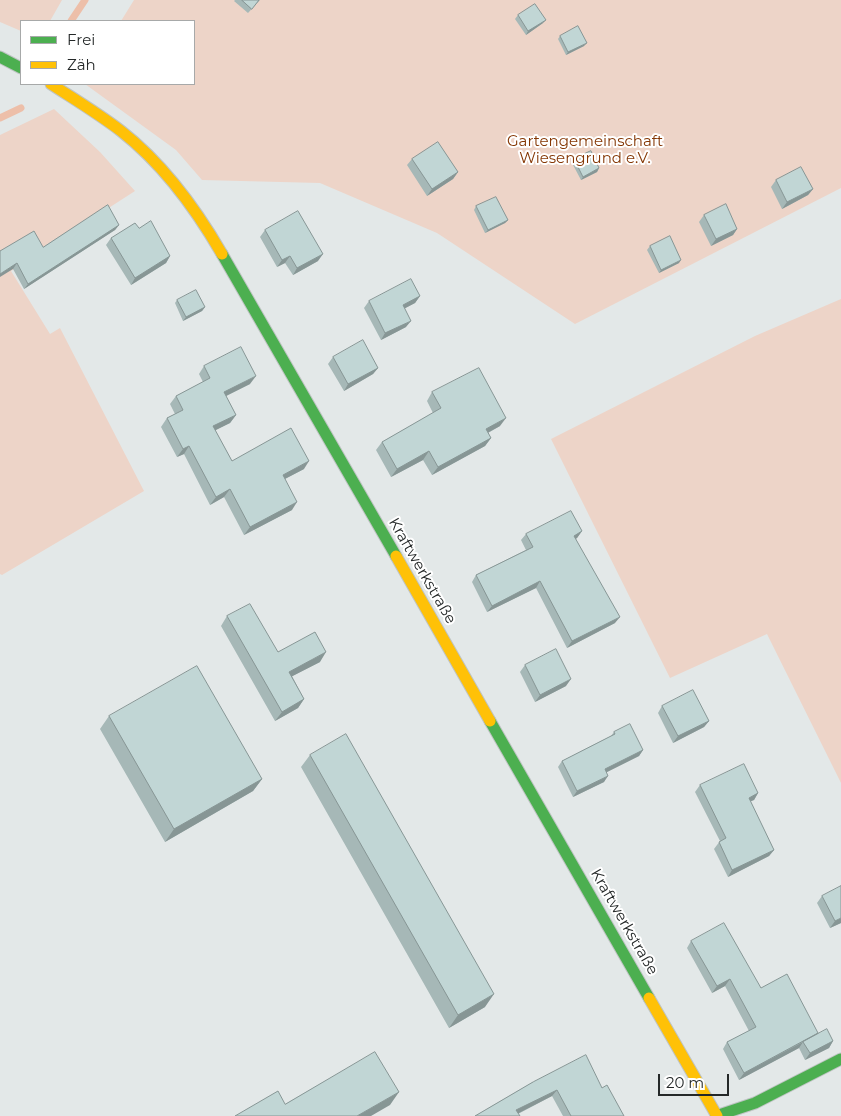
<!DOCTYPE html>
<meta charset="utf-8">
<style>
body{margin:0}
#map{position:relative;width:841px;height:1116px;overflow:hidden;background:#e3e8e8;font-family:Montserrat,sans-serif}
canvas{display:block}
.legend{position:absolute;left:20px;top:20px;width:175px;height:65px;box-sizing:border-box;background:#fff;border:1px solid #a7a9a9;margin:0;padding:6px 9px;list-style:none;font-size:15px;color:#242828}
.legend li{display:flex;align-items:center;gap:10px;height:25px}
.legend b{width:25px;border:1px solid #a7a9a9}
.scale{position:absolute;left:658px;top:1074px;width:71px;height:22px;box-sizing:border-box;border:2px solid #242828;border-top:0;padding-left:6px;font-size:15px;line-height:18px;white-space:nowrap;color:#242828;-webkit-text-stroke:4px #fff;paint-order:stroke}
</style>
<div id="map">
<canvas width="841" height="1116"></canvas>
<ul class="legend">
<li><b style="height:6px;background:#4caf50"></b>Frei</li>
<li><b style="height:6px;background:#ffc107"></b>Zäh</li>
</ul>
<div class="scale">20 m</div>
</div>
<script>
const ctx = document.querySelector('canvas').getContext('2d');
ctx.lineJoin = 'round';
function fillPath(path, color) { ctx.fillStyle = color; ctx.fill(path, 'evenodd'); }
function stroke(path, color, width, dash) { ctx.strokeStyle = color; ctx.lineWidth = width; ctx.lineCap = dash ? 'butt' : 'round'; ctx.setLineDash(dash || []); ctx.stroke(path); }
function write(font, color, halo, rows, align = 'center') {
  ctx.font = font + ' Montserrat,sans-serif'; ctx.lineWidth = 4; ctx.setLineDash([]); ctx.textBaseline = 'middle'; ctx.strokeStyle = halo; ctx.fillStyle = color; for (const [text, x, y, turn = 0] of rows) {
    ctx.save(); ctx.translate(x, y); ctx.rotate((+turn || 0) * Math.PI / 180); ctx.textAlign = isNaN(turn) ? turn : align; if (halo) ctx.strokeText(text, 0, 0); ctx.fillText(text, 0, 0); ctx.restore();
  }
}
fillPath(new Path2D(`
 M0 0H62L50 21H21V31L0 22Z
 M134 0H841V188L575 324 437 233 320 183 202 180 176 150 85 84H194V21H121Z
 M54 109 100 152 135 191 11 271 50 334 60 328 144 491 2 575 0 574V135Z
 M841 299V783L767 634 670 678 551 439 755 336Z`), '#edd4c8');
stroke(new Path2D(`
 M71 21 85 0
 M0 118 21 108`), '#edbfa9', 7);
const fast = new Path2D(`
 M0 57 21 68
 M222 254 396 556
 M490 721 649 998
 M716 1116 755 1103 841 1059`);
const slow = new Path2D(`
 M51 84C74 99 99 114 121 131 162 163 196 209 222 254
 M396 556 490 721
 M649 998 717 1116`);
stroke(fast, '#bfc4c3', 13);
stroke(slow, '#bfc4c3', 13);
stroke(fast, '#4caf50', 11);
stroke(slow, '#ffc107', 11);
fillPath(new Path2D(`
 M235 0H260L248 13 234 1Z
 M518 15 543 23 526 35 515 19Z
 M560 36 584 46 566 55 558 39Z
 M412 159 458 172 453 179 427 196 407 165Z
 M574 159 599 168 597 172 581 180 572 163Z
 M776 180 813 189 808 195 782 209 771 187Z
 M476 206 508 220 505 223 485 233 474 210Z
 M704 215 737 229 733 235 711 246 699 222Z
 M119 225 115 230 24 289 13 269 0 251 43 247Z
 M139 228 170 256 166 263 131 285 106 245 111 238Z
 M265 230 318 261 293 275 285 263 277 267 260 237Z
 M650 246 679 263 659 273 647 250Z
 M420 296 415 303 405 308 406 327 381 340 364 308 369 301Z
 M177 300 205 307 202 311 183 321 175 303Z
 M333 357 378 368 373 374 344 391 328 364Z
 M204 366 250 384 226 396 236 415 230 423 215 430 232 461 304 469 285 479 292 510 244 535 224 497 210 505 184 454 177 457 161 427 167 418 175 414 170 404 176 396 203 382 199 374Z
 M432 392 500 426 488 433 491 438 485 446 432 475 423 460 391 477 376 450 382 442 433 413 427 401Z
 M582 531 577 538 576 539 615 623 567 648 536 588 487 612 472 582 476 575 526 550 521 540 526 534Z
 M227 616 278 652 320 662 292 676 304 699 298 708 275 721 221 626Z
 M525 665 566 686 535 702 520 672Z
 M662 706 709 721 704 727 673 743 658 713Z
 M109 716 262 779 253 791 165 842 100 729Z
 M614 732 643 750 639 756 607 772 604 782 573 797 558 767 562 761 611 736Z
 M310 755 485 1007 449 1028 301 767Z
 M700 785 758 793 754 800 750 801 774 850 769 856 728 877 714 849 720 841 695 792Z
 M822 896 841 923 830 928 817 903Z
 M691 941 761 988 818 1033 833 1041 829 1048 805 1060 799 1048 739 1080 723 1049 727 1042 749 1031 725 986 712 993 687 948Z
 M533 1082 602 1088 624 1116H563L552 1096 518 1114 475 1116Z`), '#a6b8b7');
fillPath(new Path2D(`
 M546 20 543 23 526 35 528 31Z
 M587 43 584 46 566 55 568 52Z
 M599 168 597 172 581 180 583 177Z
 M458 172 453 179 427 196 432 189Z
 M813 189 808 195 782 209 787 202Z
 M508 220 505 223 485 233 488 230Z
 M119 225 115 230 24 289 28 284Z
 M737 229 733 235 711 246 716 239Z
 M323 254 318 261 293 275 297 268Z
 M170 256 166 263 131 285 135 278Z
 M290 256 285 263 277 267 282 260Z
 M681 260 679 263 659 273 661 270Z
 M17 263 13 269 0 277V274Z
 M420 296 415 303 398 312 403 305Z
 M205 307 202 311 183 321 186 317Z
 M411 321 406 327 381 340 385 333Z
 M378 368 373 374 344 391 348 384Z
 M256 376 250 384 218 400 224 392Z
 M236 415 230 423 208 434 213 426Z
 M506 418 500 426 480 437 486 429Z
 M491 438 485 446 432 475 438 467Z
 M189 446 184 454 177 457 183 449Z
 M429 451 423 460 391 477 397 469Z
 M309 461 304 469 277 483 283 475Z
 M230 489 224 497 210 505 216 497Z
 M297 502 292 510 244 535 250 527Z
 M582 531 577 538 569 542 574 536Z
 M540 581 536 588 487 612 492 606Z
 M620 617 615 623 567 648 572 641Z
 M326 652 320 662 283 681 289 672Z
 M571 679 566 686 535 702 540 695Z
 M304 699 298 708 275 721 282 712Z
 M709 721 704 727 673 743 678 736Z
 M643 750 639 756 601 775 605 769Z
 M608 776 604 782 573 797 577 791Z
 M262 779 253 791 165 842 174 829Z
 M758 793 754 800 744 804 749 798Z
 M774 850 769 856 728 877 732 870Z
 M841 918V923L830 928 835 921Z
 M730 979 725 986 712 993 717 986Z
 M494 994 485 1007 449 1028 458 1015Z
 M833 1041 829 1048 805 1060 810 1053Z
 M803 1042 799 1048 739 1080 744 1073Z
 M557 1090 552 1096 513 1116 516 1110Z
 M399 1092 390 1105 371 1116H357Z`), '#879695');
const building = new Path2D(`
 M242 0H259L252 9Z
 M535 4 546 20 528 31 518 15Z
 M578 26 587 43 568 52 560 36Z
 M438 142 458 172 432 189 412 159Z
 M591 151 599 168 583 177 574 159Z
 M801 167 813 189 787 202 776 180Z
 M496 197 508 220 488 230 476 206Z
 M726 204 737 229 716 239 704 215Z
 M108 205 119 225 28 284 17 263 0 274V251L34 231 43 247Z
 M298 211 323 254 297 268 290 256 282 260 265 230Z
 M151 221 170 256 135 278 111 238 135 223 139 228Z
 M670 236 681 260 661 270 650 246Z
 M411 279 420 296 403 305 411 321 385 333 369 301Z
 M196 290 205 307 186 317 177 300Z
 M363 340 378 368 348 384 333 357Z
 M241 347 256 376 224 392 236 415 213 426 232 461 291 428 309 461 283 475 297 502 250 527 230 489 216 497 189 446 183 449 167 418 183 410 176 396 210 378 204 366Z
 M479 368 506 418 486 429 491 438 438 467 429 451 397 469 382 442 441 408 432 392Z
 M571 511 582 531 574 536 620 617 572 641 540 581 492 606 476 575 533 547 526 534Z
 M250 604 278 652 315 632 326 652 289 672 304 699 282 712 227 616Z
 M556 649 571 679 540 695 525 665Z
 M197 666 262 779 174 829 109 716Z
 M693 690 709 721 678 736 662 706Z
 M630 724 643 750 605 769 608 776 577 791 562 761 615 734 614 732Z
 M346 734 494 994 458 1015 310 755Z
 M744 764 758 793 749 798 774 850 732 870 719 842 726 838 700 785Z
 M841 886V918L835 921 822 896Z
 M724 923 761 988 787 974 818 1033 744 1073 727 1042 756 1027 730 979 717 986 691 941Z
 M827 1029 833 1041 810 1053 803 1042Z
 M375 1052 399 1092 357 1116H235L278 1091 285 1104Z
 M586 1055 602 1088 607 1085 624 1116H571L557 1090 516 1110 520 1116H475L533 1082Z`);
fillPath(building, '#c1d6d5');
stroke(building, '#879695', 1);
write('15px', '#843603', '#fff', [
 ["Gartengemeinschaft",585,142],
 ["Wiesengrund e.V.",585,159]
]);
write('15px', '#242828', '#fff', [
 ["Kraftwerkstraße",422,571,60],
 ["Kraftwerkstraße",624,922,60]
]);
</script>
